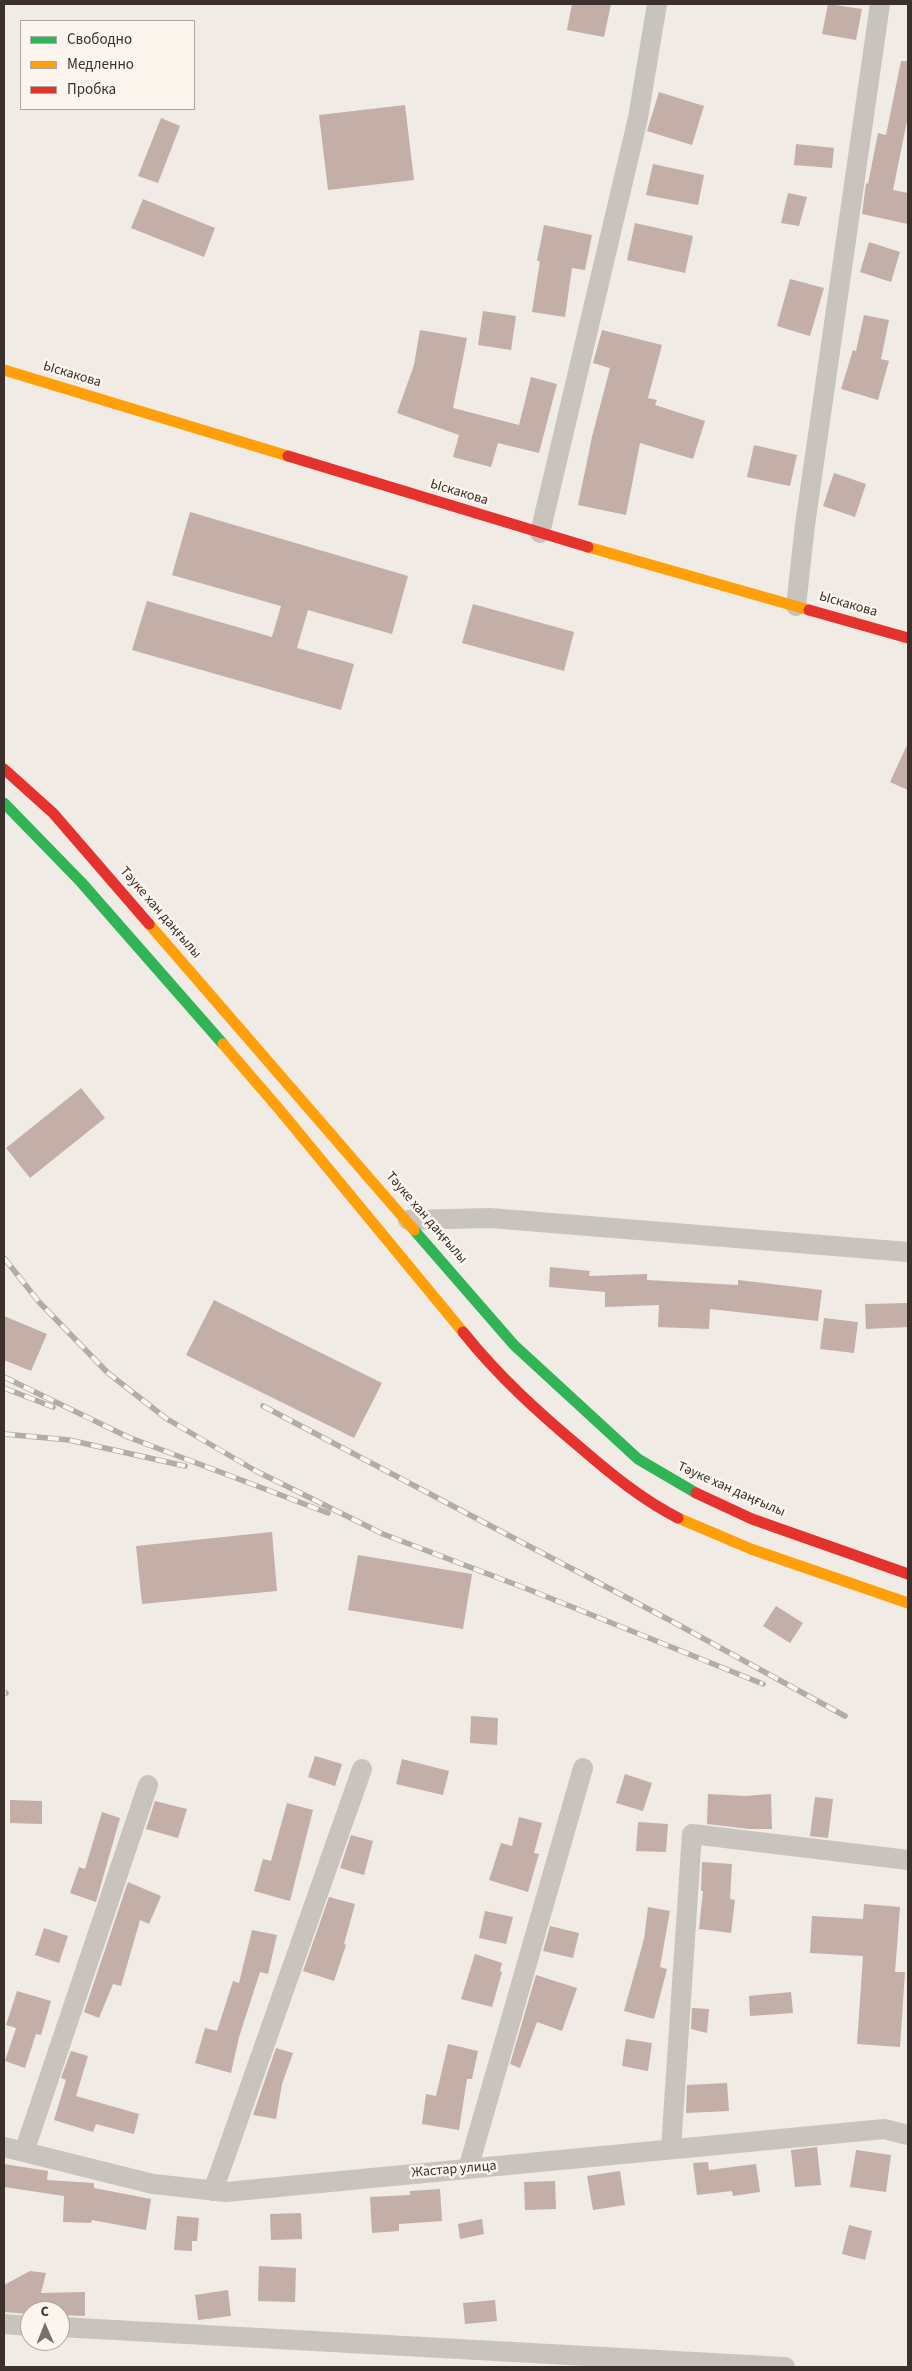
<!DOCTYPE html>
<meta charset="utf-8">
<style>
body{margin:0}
#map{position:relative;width:912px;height:2371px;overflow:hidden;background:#f0ebe5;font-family:"Source Sans 3",sans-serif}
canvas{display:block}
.frame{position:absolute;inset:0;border:5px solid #3b302b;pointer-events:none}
.legend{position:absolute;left:20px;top:20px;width:175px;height:90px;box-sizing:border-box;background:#fbf5ee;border:1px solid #aea6a0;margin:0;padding:6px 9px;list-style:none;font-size:15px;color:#3b302b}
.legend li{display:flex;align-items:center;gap:10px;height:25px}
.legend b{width:25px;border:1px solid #aea6a0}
.north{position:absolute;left:20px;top:2301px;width:50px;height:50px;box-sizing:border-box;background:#fbf5ee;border:1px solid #aea6a0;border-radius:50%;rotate:359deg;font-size:14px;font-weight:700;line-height:20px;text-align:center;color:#3b302b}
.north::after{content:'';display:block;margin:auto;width:18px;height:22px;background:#7a716c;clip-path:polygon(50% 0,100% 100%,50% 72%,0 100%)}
</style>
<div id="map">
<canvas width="912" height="2371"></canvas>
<div class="frame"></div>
<ul class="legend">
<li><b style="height:6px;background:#30b455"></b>Свободно</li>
<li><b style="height:6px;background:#ff9f0a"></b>Медленно</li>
<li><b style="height:6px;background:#e5322d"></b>Пробка</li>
</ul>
<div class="north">С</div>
</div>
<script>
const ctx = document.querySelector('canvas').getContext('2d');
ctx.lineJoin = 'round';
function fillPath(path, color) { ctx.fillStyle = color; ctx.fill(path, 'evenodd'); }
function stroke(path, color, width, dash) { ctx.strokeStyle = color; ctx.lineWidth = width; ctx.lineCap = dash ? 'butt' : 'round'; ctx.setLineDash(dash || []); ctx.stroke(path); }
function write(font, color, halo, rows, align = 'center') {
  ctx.font = font + ' "Source Sans 3",sans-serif'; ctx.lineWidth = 5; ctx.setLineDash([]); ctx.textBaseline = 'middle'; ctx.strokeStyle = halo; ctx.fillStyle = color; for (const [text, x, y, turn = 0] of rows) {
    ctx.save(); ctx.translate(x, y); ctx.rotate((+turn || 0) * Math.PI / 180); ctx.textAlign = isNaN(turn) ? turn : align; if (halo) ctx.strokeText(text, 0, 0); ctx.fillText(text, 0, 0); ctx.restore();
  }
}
fillPath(new Path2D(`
 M572 4H611L604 37 567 30Z
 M828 4 862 9 856 40 822 34Z
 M901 61H908V116L893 190 908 193V224L862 214 866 183 868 184 878 133 886 135Z
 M659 92 704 106 692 145 647 131Z
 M405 105 414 180 328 190 319 115Z
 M161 118 180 126 158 183 138 176Z
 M796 144 834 148 832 168 794 165Z
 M653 164 704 175 698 205 646 195Z
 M788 193 807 197 799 226 781 223Z
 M143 199 215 228 204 257 131 228Z
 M635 223 693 236 685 273 627 260Z
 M544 225 592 235 585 270 572 268 565 317 532 312 540 261H537Z
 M869 242 900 252 891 282 860 272Z
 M790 279 824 288 810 336 777 326Z
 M483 311 516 316 511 350 478 345Z
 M864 315 889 320 881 359 889 361 878 400 841 389 853 350 856 351Z
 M420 330 467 338 453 408 519 425 531 377 557 384 539 453 498 443 491 467 453 457 459 435 397 413 414 365Z
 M602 330 662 345 648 398 657 400 655 405 705 421 693 459 640 443 626 515 578 505 592 437 610 368 593 363Z
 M754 445 797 455 790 486 747 477Z
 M834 473 866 484 855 517 823 506Z
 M190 512 408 576 392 634 308 610 297 648 354 664 341 710 132 650 147 601 272 637 281 606 172 575Z
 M473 604 574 632 564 671 462 643Z
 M908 743V790L890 782Z
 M81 1088 105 1118 30 1178 6 1148Z
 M550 1267 590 1271 589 1276 647 1274V1280L738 1285V1280L822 1290 818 1321 710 1309 709 1329 658 1327 659 1305 605 1307V1292L549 1287Z
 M214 1300 382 1383 354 1438 186 1355Z
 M908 1303V1327L866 1329 865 1304Z
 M4 1316 47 1334 31 1371 4 1360Z
 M824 1318 858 1322 854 1353 820 1349Z
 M272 1532 277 1591 142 1604 136 1546Z
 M358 1555 472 1574 463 1629 348 1610Z
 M776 1606 803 1623 790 1643 763 1626Z
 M471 1716 498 1718 497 1745 470 1743Z
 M315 1756 342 1764 335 1786 308 1777Z
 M402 1759 449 1771 443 1795 396 1784Z
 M625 1774 652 1783 643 1811 616 1803Z
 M708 1794 745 1796 771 1794 772 1829H749L707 1824Z
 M815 1797 833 1799 828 1838 810 1836Z
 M10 1800 42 1801V1824L10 1823Z
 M155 1801 187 1809 178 1838 146 1829Z
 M287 1803 313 1810 290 1901 254 1891 263 1859 271 1861Z
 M102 1812 120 1818 96 1902 70 1893 79 1867 85 1869Z
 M519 1817 542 1823 534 1853 539 1854 528 1892 489 1880 501 1843 512 1846Z
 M638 1822 668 1824 666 1852 636 1851Z
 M351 1835 373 1841 364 1875 340 1868Z
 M702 1862 732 1864 730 1899 735 1900 731 1933 699 1929 703 1891H701Z
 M128 1882 161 1896 149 1924 140 1920 121 1986 113 1984 99 2018 84 2012Z
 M329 1897 355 1904 344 1944 346 1945 334 1981 303 1971Z
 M864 1904 900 1907 895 1972H905L900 2047 857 2044 863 1956 810 1953 812 1916 863 1919Z
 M648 1907 670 1911 660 1967 667 1969 654 2019 624 2011 644 1939Z
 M485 1911 513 1917 506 1944 479 1938Z
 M550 1926 579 1933 573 1958 543 1951Z
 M44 1928 68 1936 59 1963 35 1955Z
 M252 1930 277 1935 268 1974 260 1972 239 2037 231 2073 195 2063 205 2028 217 2031 233 1981 239 1983Z
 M475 1954 502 1963 500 1971 502 1972 492 2007 461 1999Z
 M536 1975 577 1988 562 2031 537 2022 520 2068 510 2064Z
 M17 1991 51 2001 41 2035 36 2034 25 2068 5 2061 16 2028 6 2025Z
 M791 1992 793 2013 750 2016 749 1996Z
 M692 2008 709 2009 707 2033 691 2029Z
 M626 2039 652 2043 648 2071 622 2066Z
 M448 2044 478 2051 472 2079H467L459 2130 422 2124 426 2094 436 2096Z
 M276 2048 293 2053 282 2084 276 2119 253 2115Z
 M71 2051 88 2056 76 2096 139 2114 134 2134 96 2124 93 2132 54 2120 66 2080 61 2078Z
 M727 2083 729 2111 686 2113 687 2085Z
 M817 2147 821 2185 795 2187 791 2150Z
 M856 2150 891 2155 886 2192 850 2187Z
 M708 2162 709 2170 756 2164 760 2192 733 2196 732 2191 697 2195 693 2163Z
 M4 2164 48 2171 47 2180 94 2183V2188L151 2199 146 2230 92 2220 91 2223 63 2222 64 2196 4 2187Z
 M620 2171 625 2205 593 2210 587 2176Z
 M555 2181 556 2209 525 2210 524 2182Z
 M440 2189 442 2221 399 2224V2231L372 2233 370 2197 410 2195V2191Z
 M301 2213 302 2239 271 2240 270 2214Z
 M177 2216 199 2218 197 2241H192V2251L174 2250Z
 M482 2219 484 2234 460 2239 458 2224Z
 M849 2225 872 2231 865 2260 842 2254Z
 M259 2266 296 2268 295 2302 258 2301Z
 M30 2271 46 2273 41 2293 85 2292V2316L60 2315V2311H30V2314L4 2312V2285Z
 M228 2290 231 2316 198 2320 195 2295Z
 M495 2300 497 2321 465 2324 463 2303Z`), '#c3afa7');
stroke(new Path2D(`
 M540 533 638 118 657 4
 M796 606 805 525 880 4
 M408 1220 490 1218 908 1252
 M4 2147 153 2184 226 2192 884 2129 908 2135
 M671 2149 692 1834 908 1860
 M24 2152 148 1785
 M468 2169 583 1768
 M213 2191 362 1769
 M4 2324 30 2326
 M60 2327 785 2367`), '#c9c3be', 20);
stroke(new Path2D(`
 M4 803 81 882 223 1044
 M414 1230 514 1345 638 1459 696 1493`), '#30b455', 11);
stroke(new Path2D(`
 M4 370 288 456
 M588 547 809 610
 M149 924 414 1230
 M223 1044 279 1109 463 1332
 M678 1518 751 1549 908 1603`), '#ff9f0a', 11);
stroke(new Path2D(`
 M288 456 588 547
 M809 610 908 638
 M4 769 53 813 149 924
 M463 1332C498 1376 539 1413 582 1449 612 1475 643 1500 678 1518
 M696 1493 752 1519 908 1574`), '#e5322d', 11);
const rail = new Path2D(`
 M4 1258 39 1302 108 1373 167 1419 256 1471 383 1534 530 1590 763 1684
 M4 1377 128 1437 328 1513
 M4 1388 53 1407
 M263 1406 675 1623 845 1716
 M4 1434 69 1440 185 1466
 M4 1693H6`);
stroke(rail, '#b1aca8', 5.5);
stroke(rail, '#fbf5ee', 4, [11]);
write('14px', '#3b302b', '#fbf5ee', [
 ["Ыскакова",72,375,17],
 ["Ыскакова",459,493,17],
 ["Ыскакова",848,605,16],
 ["Тәуке хан даңғылы",160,913,49],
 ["Тәуке хан даңғылы",426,1218,49],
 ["Тәуке хан даңғылы",731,1490,24],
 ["Жастар улица",454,2170,-5]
]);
</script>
